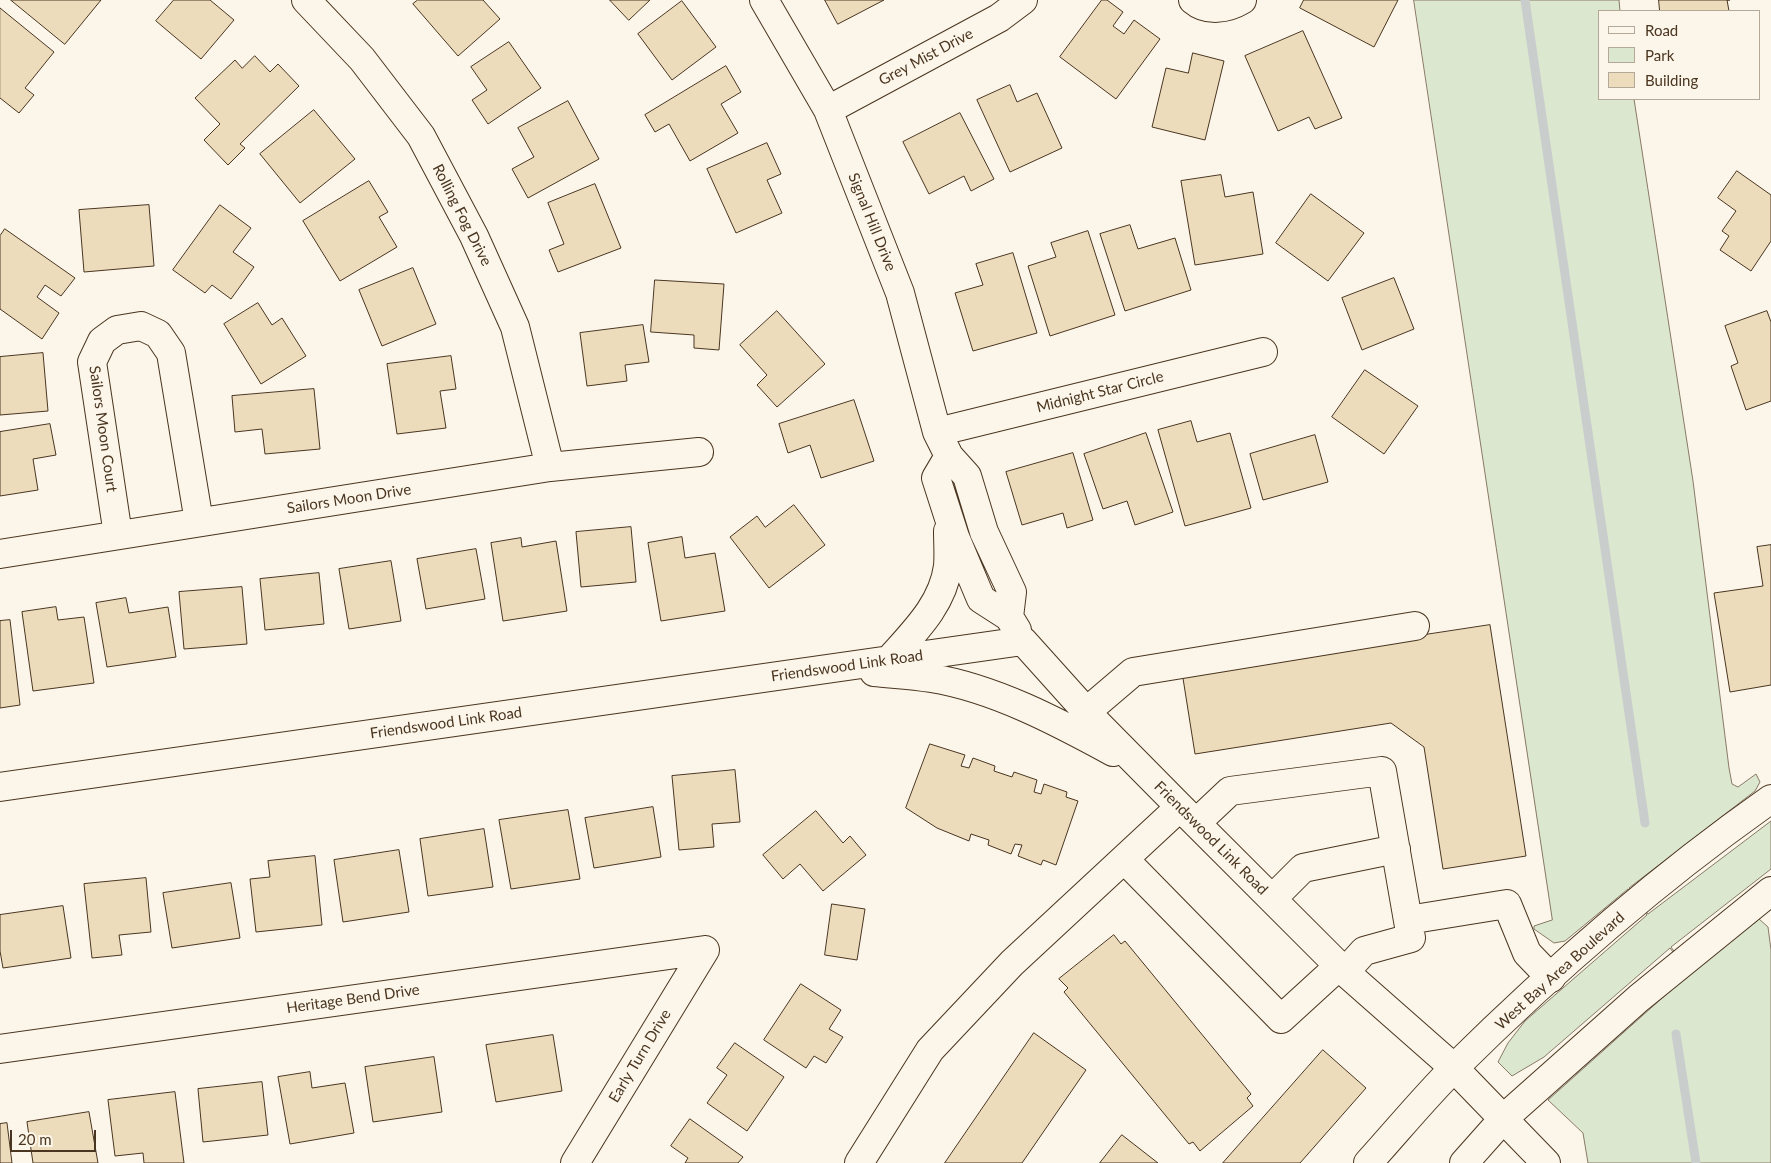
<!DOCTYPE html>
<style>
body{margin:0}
#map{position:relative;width:1771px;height:1163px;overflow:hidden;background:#fbf6e9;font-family:Lato,sans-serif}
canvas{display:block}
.legend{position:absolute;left:1598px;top:10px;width:162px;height:90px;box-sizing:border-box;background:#fbf6e9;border:1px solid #b4a999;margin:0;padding:6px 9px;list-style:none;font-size:15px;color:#4a3520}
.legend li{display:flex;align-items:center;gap:10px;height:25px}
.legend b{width:25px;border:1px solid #b4a999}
.scale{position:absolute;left:10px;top:1130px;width:86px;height:22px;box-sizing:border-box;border:2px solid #4a3520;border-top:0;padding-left:6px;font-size:15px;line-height:18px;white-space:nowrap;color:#4a3520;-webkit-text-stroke:4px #fbf6e9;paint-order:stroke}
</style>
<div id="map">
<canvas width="1771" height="1163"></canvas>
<ul class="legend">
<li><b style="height:6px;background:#fbf6e9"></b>Road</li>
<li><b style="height:14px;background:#dce7d0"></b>Park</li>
<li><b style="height:14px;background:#ecdcbc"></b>Building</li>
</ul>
<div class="scale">20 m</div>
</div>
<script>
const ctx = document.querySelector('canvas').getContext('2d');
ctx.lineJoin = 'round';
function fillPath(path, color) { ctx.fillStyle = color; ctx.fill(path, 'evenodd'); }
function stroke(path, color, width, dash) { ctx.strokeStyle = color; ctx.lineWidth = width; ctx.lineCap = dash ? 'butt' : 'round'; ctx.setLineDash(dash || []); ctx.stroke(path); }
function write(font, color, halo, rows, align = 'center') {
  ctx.font = font + ' Lato,sans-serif'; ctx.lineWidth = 4; ctx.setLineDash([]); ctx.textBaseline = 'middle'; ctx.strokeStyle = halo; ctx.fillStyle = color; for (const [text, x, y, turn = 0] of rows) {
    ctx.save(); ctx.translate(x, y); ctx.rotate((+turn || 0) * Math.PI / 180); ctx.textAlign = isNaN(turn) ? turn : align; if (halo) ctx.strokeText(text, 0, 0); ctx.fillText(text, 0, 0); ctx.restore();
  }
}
const green = new Path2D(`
 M1414 0H1619L1620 11H1600V99H1634L1693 481 1729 768 1732 784 1738 787 1756 774 1760 782 1755 791 1629 888 1648 914 1771 821V869L1671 947 1690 973 1759 919 1768 927 1771 950V1163H1588L1583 1133 1548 1100 1689 974 1670 948 1544 1057 1512 1076 1498 1062 1508 1043 1525 1021 1647 915 1628 889 1565 941 1554 943 1534 929V926L1552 920Z`);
fillPath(green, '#dce7d0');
stroke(green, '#887966', 1);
stroke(new Path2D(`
 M1525 0 1645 823
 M1676 1034 1696 1163`), '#c9cecd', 9);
const building = new Path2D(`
 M11 0H101L65 44Z
 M174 0H210L234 20 201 59 156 21Z
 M418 0H483L500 19 458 56 413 4Z
 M610 0H650L629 20Z
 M825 0H884L838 24Z
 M1102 0H1107L1123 12 1113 26 1124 34 1134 20 1160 39 1116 99 1060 57Z
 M1304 0H1398L1374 47 1300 8Z
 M1659 0H1730H1727L1729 11H1660Z
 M682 1 716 47 672 80 638 34Z
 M0 8 54 52 25 88 34 95 19 113 0 98Z
 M1303 31 1342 118 1315 129 1309 117 1278 131 1245 56Z
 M509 42 541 88 488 124 472 100 487 90 471 67Z
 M1193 53 1224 61 1205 140 1152 127 1166 68 1188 73Z
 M255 56 270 72 278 64 299 86 240 144 245 148 228 165 204 140 220 124 195 98 235 60 242 68Z
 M726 66 741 92 721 104 738 133 690 161 669 124 655 132 645 115Z
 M1010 85 1017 102 1037 93 1062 148 1010 172 977 100Z
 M568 101 599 159 528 198 512 169 534 157 518 128Z
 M314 110 355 159 300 203 260 154Z
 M960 113 994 179 971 191 964 176 929 194 903 142Z
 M767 143 781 174 767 180 782 213 736 233 707 169Z
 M1737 171 1771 195V241L1751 271 1720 250 1729 236 1722 231 1736 211 1718 198Z
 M1221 175 1225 197 1253 192 1263 254 1195 265 1181 181Z
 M369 181 388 212 379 217 397 247 340 281 303 221Z
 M595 184 621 248 558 272 549 250 564 244 548 203Z
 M1311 194 1364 233 1328 281 1276 243Z
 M149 205 154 266 84 272 79 210Z
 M220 205 251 228 233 252 254 267 231 299 212 285 205 293 173 270Z
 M1130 225 1138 249 1175 238 1191 290 1125 311 1100 234Z
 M5 229 75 278 61 296 45 285 37 297 59 313 42 339 0 309V236Z
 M1088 231 1115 315 1050 336 1028 266 1056 257 1051 243Z
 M1013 253 1037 333 973 351 955 293 983 285 976 264Z
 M413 268 436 324 382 346 359 290Z
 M1394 278 1414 329 1362 350 1342 298Z
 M655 280 724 284 719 350 694 348V335L651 332Z
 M258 303 272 325 282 318 306 356 261 384 224 324Z
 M777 311 825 364 777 407 757 385 767 375 740 345Z
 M1767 311 1771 322V401L1746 410 1731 366 1738 363 1725 326Z
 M643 325 649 362 625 365 627 381 587 386 580 333Z
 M43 353 48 411 0 415V357Z
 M451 356 456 389 440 391 446 428 397 434 387 364Z
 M1365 370 1418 406 1384 454 1332 417Z
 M314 389 320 449 265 454 262 429 235 432 232 396Z
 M854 400 874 461 821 478 810 445 788 453 779 424Z
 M1191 421 1197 442 1230 433 1251 508 1185 526 1158 430Z
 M50 424 56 455 33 459 38 490 0 496V432Z
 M1146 433 1173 512 1135 525 1127 501 1103 509 1084 454Z
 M1315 435 1328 482 1263 500 1250 454Z
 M1073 453 1093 520 1067 528 1063 513 1022 525 1006 472Z
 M794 505 825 545 769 588 730 537 757 516 765 527Z
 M631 527 636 582 581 587 576 532Z
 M682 537 685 558 715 553 725 611 661 621 648 543Z
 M521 538 522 547 556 541 567 611 503 621 491 543Z
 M1771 545V685L1730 692 1714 593 1763 586 1757 547Z
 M476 549 485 599 426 609 417 559Z
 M391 561 401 621 349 629 339 569Z
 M319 573 324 624 265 630 260 579Z
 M242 587 247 644 184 649 179 592Z
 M126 598 129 613 168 607 176 657 107 667 96 603Z
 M56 607 58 620 84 617 94 683 33 691 22 612Z
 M10 620 20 705 0 708V621Z
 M1490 625 1526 856 1443 869 1424 747 1391 723 1195 754 1182 672Z
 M930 744 965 755 961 766 969 768 973 758 995 766 994 771 1012 777 1014 772 1037 780 1034 792 1041 794 1044 784 1067 792 1066 797 1078 801 1056 865 1043 860 1041 865 1018 856 1022 845 1015 844 1011 854 988 845 989 840 971 834 969 841 937 828 906 808Z
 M735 770 740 822 712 824 714 847 679 850 672 776Z
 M653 807 661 857 594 868 585 818Z
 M568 810 580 879 511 889 499 820Z
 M816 811 843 843 850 836 866 855 823 891 800 864 783 879 763 855Z
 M484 829 493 887 428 896 420 839Z
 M399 850 409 912 343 922 334 860Z
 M315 856 322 925 256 932 250 879 270 877 268 861Z
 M146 878 151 932 119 935 122 955 92 958 84 884Z
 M231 883 240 938 172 948 163 893Z
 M832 904 865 909 857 960 825 955Z
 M63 906 71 958 3 968 0 951V915Z
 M1114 935 1121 944 1125 941 1251 1094 1247 1098 1253 1106 1200 1151 1193 1142 1189 1144 1064 992 1068 988 1059 979Z
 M801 984 841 1010 829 1029 843 1037 826 1063 814 1056 806 1068 764 1040Z
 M1034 1033 1086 1070 1022 1163H945Z
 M553 1035 562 1091 496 1102 486 1045Z
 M735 1043 784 1077 747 1131 707 1103 727 1075 717 1068Z
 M1323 1050 1366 1088 1300 1163H1223Z
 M434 1057 442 1112 373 1122 365 1067Z
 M310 1072 312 1088 345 1083 354 1133 290 1144 278 1077Z
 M262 1082 268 1135 203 1142 198 1089Z
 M175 1092 184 1163H144L143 1153 115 1156 108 1100Z
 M89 1112 98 1163H33L27 1122Z
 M690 1119 743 1157 738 1163H685L688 1158 671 1146Z
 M7 1123 12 1163H0V1124Z
 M1122 1135 1158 1163H1100Z`);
fillPath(building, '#ecdcbc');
stroke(building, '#4a3520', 1);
const minor = new Path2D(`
 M306 0 362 59 421 136 474 236 515 327 550 467
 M764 0 828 110 900 293 937 432 949 456 967 476 984 532 1012 592 1009 617
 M1193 0C1207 12 1227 9 1242 0
 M828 110 999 18 1023 0
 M937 432 1263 352
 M949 456 936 478 955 537 981 599 1009 617 1017 630
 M118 535 92 362 102 341 117 330 141 326 158 334 171 353 199 522
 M0 554 550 467 699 452
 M890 659C915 631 943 604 948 566 949 555 948 542 948 531
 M874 672C893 674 912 675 931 678 994 688 1058 722 1113 752
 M1086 712 1133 672 1415 626
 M0 787 1023 641 1094 720 1180 807 1345 972 1454 1068 1546 1163
 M1196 823 1230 791 1382 771 1411 938 1364 951 1345 972
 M1124 859 1281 1019 1339 966
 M1272 899 1303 868 1396 849
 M1408 920 1507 904 1527 953 1551 978
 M0 1049 705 950
 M575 1163 705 950
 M859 1163 930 1050 1012 963 1180 807`);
const major = new Path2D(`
 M1368 1163C1397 1131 1424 1098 1454 1068 1551 972 1660 877 1771 799
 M1464 1163 1504 1118 1639 998 1771 891`);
stroke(minor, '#4a3520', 30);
stroke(major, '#4a3520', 30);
stroke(minor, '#fbf6e9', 28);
stroke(major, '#fbf6e9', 28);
write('15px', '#4a3520', '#fbf6e9', [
 ["Grey Mist Drive",926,57,-28],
 ["Rolling Fog Drive",462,215,63],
 ["Signal Hill Drive",872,222,68],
 ["Midnight Star Circle",1100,392,-14],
 ["Sailors Moon Court",103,429,82],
 ["Sailors Moon Drive",349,499,-9],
 ["Friendswood Link Road",847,666,-8],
 ["Friendswood Link Road",446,723,-8],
 ["Friendswood Link Road",1211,838,45],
 ["West Bay Area Boulevard",1560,971,-42],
 ["Heritage Bend Drive",353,999,-8],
 ["Early Turn Drive",640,1056,-59]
]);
</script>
